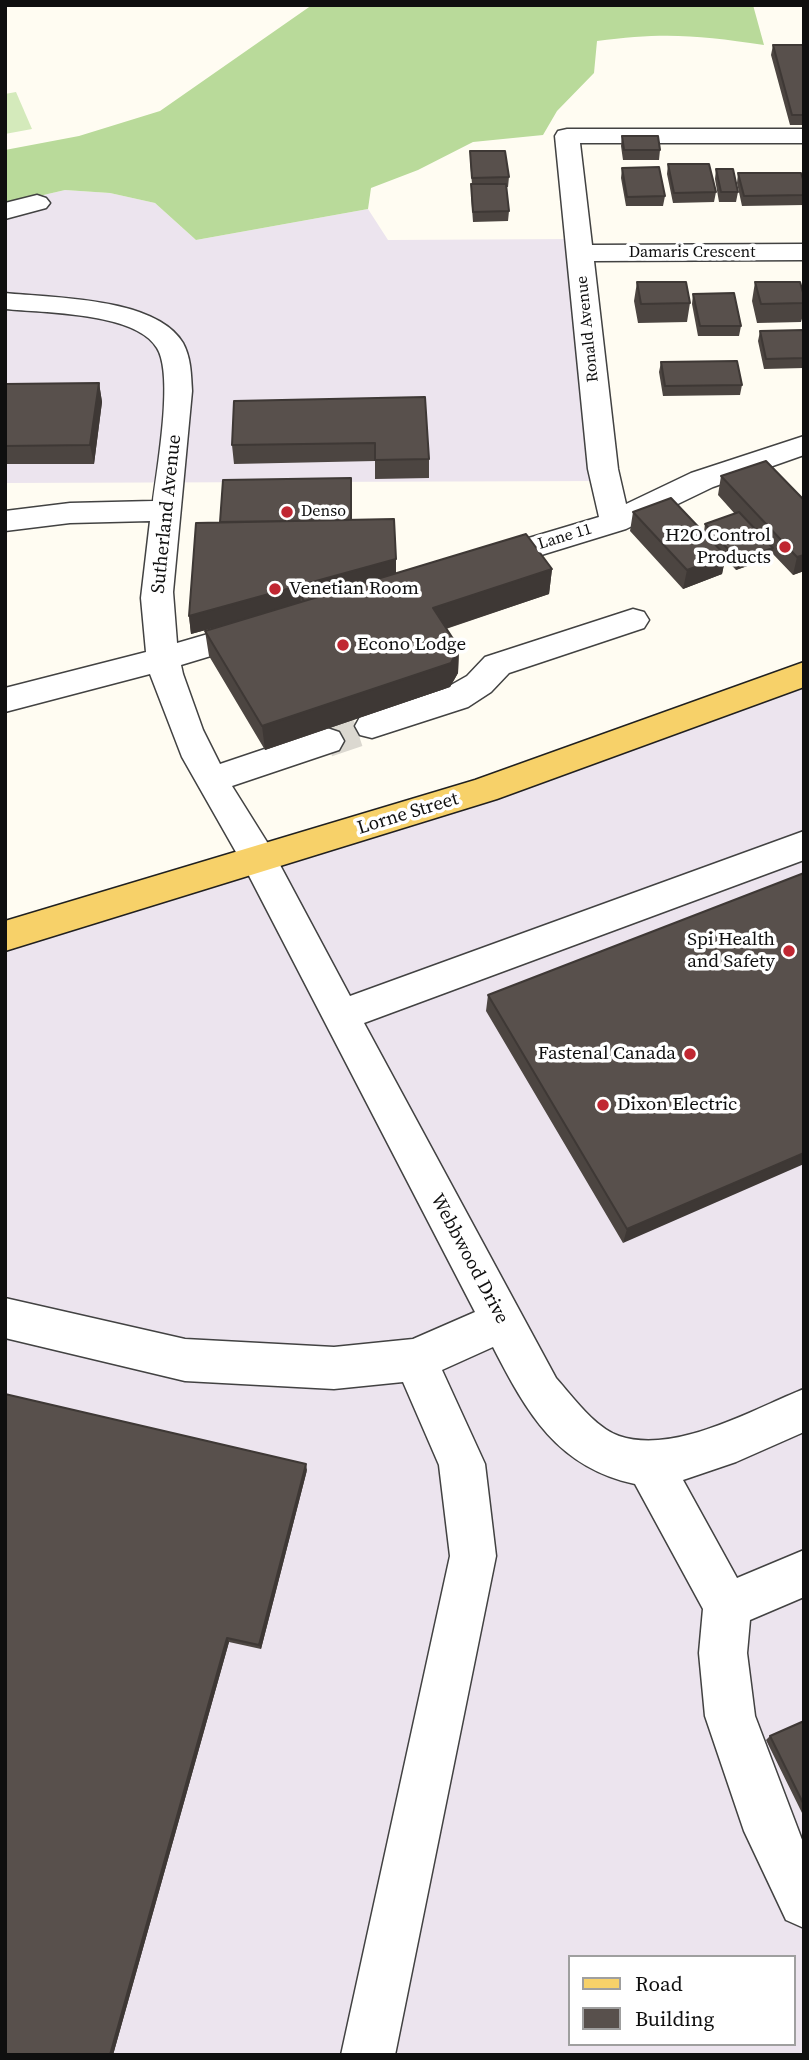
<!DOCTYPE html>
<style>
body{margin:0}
#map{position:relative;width:809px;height:2060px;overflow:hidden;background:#fffcf2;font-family:"Source Serif 4",serif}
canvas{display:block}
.frame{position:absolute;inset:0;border:7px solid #0f0f0f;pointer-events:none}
.legend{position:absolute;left:568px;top:1955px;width:228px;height:91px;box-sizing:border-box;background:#fff;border:2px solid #9f9f9f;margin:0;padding:9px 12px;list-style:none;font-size:21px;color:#0f0f0f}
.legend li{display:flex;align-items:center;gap:14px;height:35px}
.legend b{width:35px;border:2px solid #9f9f9f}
</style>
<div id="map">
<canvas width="809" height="2060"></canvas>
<div class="frame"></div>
<ul class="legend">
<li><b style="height:9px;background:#f7d169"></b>Road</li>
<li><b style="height:19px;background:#58504c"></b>Building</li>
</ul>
</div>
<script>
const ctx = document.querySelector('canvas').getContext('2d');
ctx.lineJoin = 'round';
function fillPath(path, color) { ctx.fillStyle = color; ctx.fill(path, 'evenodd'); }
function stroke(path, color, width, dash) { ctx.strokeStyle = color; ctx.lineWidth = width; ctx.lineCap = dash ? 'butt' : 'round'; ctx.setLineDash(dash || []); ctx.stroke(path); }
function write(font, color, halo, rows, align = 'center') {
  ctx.font = font + ' "Source Serif 4",serif'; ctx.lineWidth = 7; ctx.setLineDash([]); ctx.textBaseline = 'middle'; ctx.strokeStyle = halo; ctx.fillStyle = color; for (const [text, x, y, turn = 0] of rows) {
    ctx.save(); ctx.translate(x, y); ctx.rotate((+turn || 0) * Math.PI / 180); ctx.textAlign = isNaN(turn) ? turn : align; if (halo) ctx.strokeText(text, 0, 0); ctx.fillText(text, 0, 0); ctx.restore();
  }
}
fillPath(new Path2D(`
 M65 190 110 193 155 203 196 240 368 209 388 240 575 239 601 481 5 483V204Z
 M804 669V2055H5V932L151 890ZM569 1957H793V2044H569Z`), '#ece4ee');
fillPath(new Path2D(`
 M16 92 32 129 5 134V94Z`), '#d4eabb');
fillPath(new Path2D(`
 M312 5H753L764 45C699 35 663 32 597 41L594 73 557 111 543 135 473 142 418 170 371 188 368 209 196 240 155 203 110 193 65 190 5 204V150L79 136 160 111Z`), '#b9da9a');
stroke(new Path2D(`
 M327 741 372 726`), '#dbd8d0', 32, [32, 16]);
const minor = new Path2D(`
 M567 129H804V143H580L592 245 804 244V260L594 261 618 469 626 504 691 473 804 436V455L713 487 626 529 486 572 475 568 470 561 475 554 599 517 588 469 555 136 558 131Z
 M37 195 46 198 50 203 46 208 5 219V203Z
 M5 293C52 298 156 297 183 343 191 358 191 374 192 391L173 592 177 643 256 620 267 623 272 631 267 639 181 665 183 674 203 730 220 764 327 728 339 732 344 741 339 750 232 786 272 850 350 996 804 831V860L364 1023 556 1378C573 1397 594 1427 619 1436 675 1455 753 1409 804 1389V1432L736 1462 683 1480 737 1578 804 1550V1597L750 1620 747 1653 755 1716 804 1845V1928L786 1920 744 1831 705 1716 699 1653 703 1609 635 1484C557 1467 527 1413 493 1347L442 1370 485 1464 496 1556 395 2055H341L450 1556 439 1465 403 1382 334 1389 185 1381 5 1338V1298L185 1339 334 1347 413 1339 475 1312 245 868 182 757 150 674 5 712V688L146 652 141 598 150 521 70 523 5 531V511L70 503 153 501C157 468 174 375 157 348 136 312 43 313 5 309Z
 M633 609 644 612 649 620 644 628 509 673 491 692 468 707 372 738 360 735 355 726 360 717 444 689 467 676 485 657Z`);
const major = new Path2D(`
 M804 662V687L497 799 5 951V921L475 780Z`);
stroke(minor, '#424242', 3);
stroke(major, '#202020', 3);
fillPath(minor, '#fff');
fillPath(major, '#f7d169');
fillPath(new Path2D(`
 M773 45H804V125H790L771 55Z
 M622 136 660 150 659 160H623L621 146Z
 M470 151 509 177 508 187H506L509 211 508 221 473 222 471 194 472 184 470 161Z
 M668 164 716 192 714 202 673 203 667 174Z
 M622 168 665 196 663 206H626L621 178Z
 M716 169 738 192 736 202H719L715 179Z
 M738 173 804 182V205L742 206 737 183Z
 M637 282 690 303 687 322 638 323 634 301Z
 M755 282 804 296V312L801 322 757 323 752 301Z
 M693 294 741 326 739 336H698L692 304Z
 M804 330V368L764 369 758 341 760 331Z
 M661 362 742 385 740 395 663 396 659 372Z
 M99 383 102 402 94 464H5V384Z
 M234 401 429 459V478L375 479V461L234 464 232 445Z
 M721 476 804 500V571L793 575 772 553 770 558 736 570 725 558 722 574 683 589 630 531 633 512 704 532 705 524 735 514 718 495Z
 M351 520 396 559V574L552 569 549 594 446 629 459 648 458 673 450 687 265 750 209 656 205 631 249 618 191 634 189 616Z
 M804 873 623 1243 486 1011 488 995Z
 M307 1470 261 1649 229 1642 113 2055H5Z
 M804 1721V1817L766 1740 770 1736Z`), '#4c4541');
fillPath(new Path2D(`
 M99 383 102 402 94 464 90 445Z
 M773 548 770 558 736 570 738 560Z
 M804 555V571L793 575 797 557Z
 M726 556 722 574 683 589 687 570Z
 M396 559V577L305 603 300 594 301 604 191 634 189 616Z
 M552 569 549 594 432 633 433 608Z
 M459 648 458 673 450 687 265 750 262 726Z
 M804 1153V1164L623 1243 627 1229Z
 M306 1464 307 1470 261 1649 259 1645Z
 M227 1638 229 1642 113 2055H110Z`), '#3e3835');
const building = new Path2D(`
 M773 45H804V115H792Z
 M622 136H658L660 150H624Z
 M470 151H505L509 177 472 178Z
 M668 164H709L716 192 674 193Z
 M659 167 665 196 627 197 622 168Z
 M716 169H733L738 192H721Z
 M738 173H801L804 182V195L744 196Z
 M471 184H506L509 211 473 212Z
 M637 282H686L690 303 641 304Z
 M755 282H800L804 296V303L761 304Z
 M734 293 741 326H700L693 294Z
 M804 330V358L766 359 760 331Z
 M737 361 742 385 665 386 661 362Z
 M99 383 90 445 5 446V384Z
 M425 397 429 459 375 460V443L232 445 234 401Z
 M766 461 804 500V555L797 557 721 476Z
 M351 478V520L220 522 223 480Z
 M671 498 726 556 687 570 633 512Z
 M739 512 773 548 738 560 705 524Z
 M394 519 396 559 189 616 196 523Z
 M526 534 552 569 433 608 459 648 451 663 262 726 205 631Z
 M314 591 318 597 304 601 300 594Z
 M804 873V1153L627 1229 488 995Z
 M5 1394 306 1464 259 1645 227 1638 110 2055H5Z
 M804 1721V1805L770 1736Z`);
fillPath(building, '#58504c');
stroke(building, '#3e3835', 2);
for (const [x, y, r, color] of [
 [287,512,7,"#c02732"],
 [785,547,7,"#c02732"],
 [275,589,7,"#c02732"],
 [343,645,7,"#c02732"],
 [789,951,7,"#c02732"],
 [690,1054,7,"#c02732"],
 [603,1105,7,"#c02732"]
]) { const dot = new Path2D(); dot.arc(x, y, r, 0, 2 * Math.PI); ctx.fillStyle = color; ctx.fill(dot); stroke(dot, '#fff', 2.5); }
write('16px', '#0f0f0f', '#fff', [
 ["Damaris Crescent",692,253],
 ["Ronald Avenue",588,329,-96],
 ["Lane 11",565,537,-17]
]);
write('16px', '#0f0f0f', '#fff', [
 ["Denso",301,512]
], 'left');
write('19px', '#0f0f0f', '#fff', [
 ["Sutherland Avenue",167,514,-84],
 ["Lorne Street",408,814,-17],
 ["Webbwood Drive",469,1259,62]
]);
write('19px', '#0f0f0f', '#fff', [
 ["H2O Control",771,536],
 ["Products",771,558],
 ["Venetian Room",289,589,"left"],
 ["Econo Lodge",357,645,"left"],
 ["Spi Health",775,940],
 ["and Safety",775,962],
 ["Fastenal Canada",676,1054],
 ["Dixon Electric",617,1105,"left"]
], 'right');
</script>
